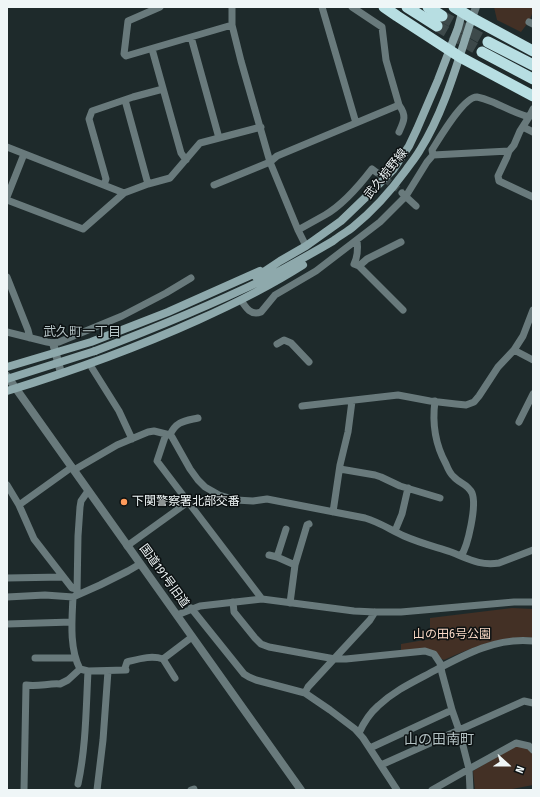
<!DOCTYPE html>
<meta charset="utf-8">
<style>
body{margin:0}
#map{position:relative;width:540px;height:797px;overflow:hidden;background:#1e2a2b;font-family:"Fira Sans Condensed",sans-serif}
canvas{display:block}
.frame{position:absolute;inset:0;border:8px solid #eff6f7;pointer-events:none}
.north{position:absolute;left:488px;top:745px;width:40px;height:40px;-webkit-text-stroke:3px #0c1112;paint-order:stroke;rotate:111deg;font-size:11px;font-weight:700;line-height:16px;text-align:center;color:#eff6f7}
.north::after{content:'';display:block;margin:auto;width:14px;height:18px;background:#eff6f7;clip-path:polygon(50% 0,100% 100%,50% 72%,0 100%)}
</style>
<div id="map">
<canvas width="540" height="797"></canvas>
<div class="frame"></div>
<div class="north">N</div>
</div>
<script>
const ctx = document.querySelector('canvas').getContext('2d');
ctx.lineJoin = 'round';
function fillPath(path, color) { ctx.fillStyle = color; ctx.fill(path, 'evenodd'); }
function stroke(path, color, width, dash) { ctx.strokeStyle = color; ctx.lineWidth = width; ctx.lineCap = dash ? 'butt' : 'round'; ctx.setLineDash(dash || []); ctx.stroke(path); }
function write(font, color, halo, rows, align = 'center') {
  ctx.font = font + ' "Fira Sans Condensed","Noto Sans JP",sans-serif'; ctx.lineWidth = 3; ctx.setLineDash([]); ctx.textBaseline = 'middle'; ctx.strokeStyle = halo; ctx.fillStyle = color; for (const [text, x, y, turn = 0] of rows) {
    ctx.save(); ctx.translate(x, y); ctx.rotate((+turn || 0) * Math.PI / 180); ctx.textAlign = isNaN(turn) ? turn : align; if (halo) ctx.strokeText(text, 0, 0); ctx.fillText(text, 0, 0); ctx.restore();
  }
}
fillPath(new Path2D(`
 M494 7H533C533 17 527 24 521 32L497 20Z
 M512 608 533 609V638C501 635 472 648 444 660L439 658 435 652 401 651V644L430 639V618Z
 M515 746C523 747 529 748 533 755V785L507 790H475L473 771Z`), '#433025');
stroke(new Path2D(`
 M376 172 402 192`), '#3d494a', 7, [7, 3.5]);
stroke(new Path2D(`
 M442 16 488 42
 M437 26 482 52`), '#3d494a', 11, [11, 5.5]);
stroke(new Path2D(`
 M160 7 128 21 124 54 126 56 232 25
 M232 7V25L241 61 270 162 298 230 306 246
 M322 7 356 123
 M352 7 382 27 386 60 399 105C407 116 404 121 399 132
 M529 22 533 24
 M191 37 219 138
 M152 49 181 153 186 160
 M125 100 148 184
 M533 109 529 117 520 131 514 145 509 151 507 157 498 176 499 181 533 197
 M523 127 533 132
 M7 147 124 193 148 184 170 178 200 143 261 127
 M433 155 432 150C439 139 464 96 477 97 483 98 490 101 495 103 506 108 517 114 529 117
 M104 185 106 179 89 119 92 111 133 97 163 89
 M214 185 270 162 277 156 399 105
 M402 193 416 206
 M7 197 24 154
 M7 200 83 229 124 193
 M298 230C307 225 316 220 325 215 344 204 359 186 372 169L376 172
 M357 240C358 248 358 256 354 264L359 266 403 310
 M359 266 367 259 401 242
 M7 277 28 330 30 338
 M241 300C246 308 251 316 261 312L275 295 316 271 380 222 406 196 427 162 433 155 509 151
 M7 332 47 342 53 343 59 342 122 316 166 293 191 278
 M277 344 284 340 291 343 309 362
 M514 350 533 360
 M92 368 119 411 132 439
 M435 401C432 423 435 444 446 464 448 469 450 474 454 477 459 483 468 484 472 493 477 505 468 546 461 556
 M302 406 398 395 430 401 456 404 466 405 474 402 479 396 498 367 514 350 523 336 533 310
 M519 422 533 394
 M166 434 157 461 262 599
 M170 435C176 421 185 421 198 418
 M340 469 375 475 381 477 400 486 440 498
 M74 470 117 445 148 432 154 431 170 435 172 437 190 469 198 480 205 487 219 495 236 500 253 501 267 499 365 518C379 522 391 530 404 536 420 543 436 547 451 552 469 559 480 566 499 563L533 550
 M7 485 19 505 34 539 72 588 77 589
 M19 505 72 467
 M333 512 340 465 348 432 352 401
 M395 531 402 514 408 488
 M127 546 188 502
 M269 555 277 557 295 565
 M277 557 286 529
 M140 564 128 571 100 585 73 597C72 619 69 648 80 669L88 671 126 670 125 668 127 662C139 659 151 655 163 659L192 637
 M7 578 63 577
 M77 593 78 536 80 507 81 501 88 491
 M7 597 45 595 73 597
 M233 602 234 612 255 638 261 644 269 647 335 659H346L425 651 434 654 440 663 442 673 452 710 459 730 469 769 470 790
 M290 603 295 565 307 525 309 524
 M191 608 244 674 249 677 256 680 305 693 330 710 355 729 363 738 397 790
 M177 615 200 606 262 599 354 611 375 612H401L514 602H533
 M7 624 72 622
 M35 658H75
 M163 659 175 678
 M305 693 308 687 370 620 375 612
 M359 733C364 722 370 713 378 706 394 691 411 683 430 673 462 656 495 637 533 641
 M370 748 452 710
 M381 765 524 701 533 703
 M78 784C86 747 86 709 88 671
 M24 790 26 685C38 687 49 683 60 684L68 680 80 669
 M97 790 103 740 108 671
 M191 790 194 789
 M432 790 469 769 516 743 529 746 533 750`), '#697a7c', 7);
stroke(new Path2D(`
 M472 18 476 7
 M53 343 61 373
 M7 376 301 790`), '#697a7c', 8);
stroke(new Path2D(`
 M256 277 280 261 306 246 341 221 367 196 393 170 409 146 417 129 438 80 458 28 462 13
 M95 351C153 329 211 305 267 278 289 266 311 254 333 241 339 236 347 232 353 227 374 210 390 192 406 170 411 163 416 157 420 150 445 110 457 63 472 18
 M7 367 91 342 168 312 260 271
 M7 391C72 371 136 348 198 320 234 304 270 286 303 265`), '#8ea9ac', 8);
stroke(new Path2D(`
 M384 7 397 16 460 57 533 96
 M407 7 437 26
 M428 7 442 16
 M454 7 472 18 533 51
 M488 42 533 65
 M482 52 533 79`), '#b7dee2', 11);
stroke(new Path2D(`
 M7 379 95 351`), '#8ea9ac', 8);
for (const [x, y, r, color] of [
 [124,502,4,"#ff9b5b"]
]) { const dot = new Path2D(); dot.arc(x, y, r, 0, 2 * Math.PI); ctx.fillStyle = color; ctx.fill(dot); stroke(dot, '#0c1112', 1.5); }
write('12px', '#eff6f7', '#0c1112', [
 ["武久椋野線",386,174,-51],
 ["国道191号旧道",164,576,54]
]);
write('12px', '#eff6f7', '#0c1112', [
 ["下関警察署北部交番",132,502]
], 'left');
write('12px', '#f9d8c5', '#0c1112', [
 ["山の田6号公園",452,635]
]);
write('13px', '#b4c2c4', '#0c1112', [
 ["武久町一丁目",82,332]
]);
write('14px', '#b4c2c4', '#0c1112', [
 ["山の田南町",439,740]
]);
</script>
